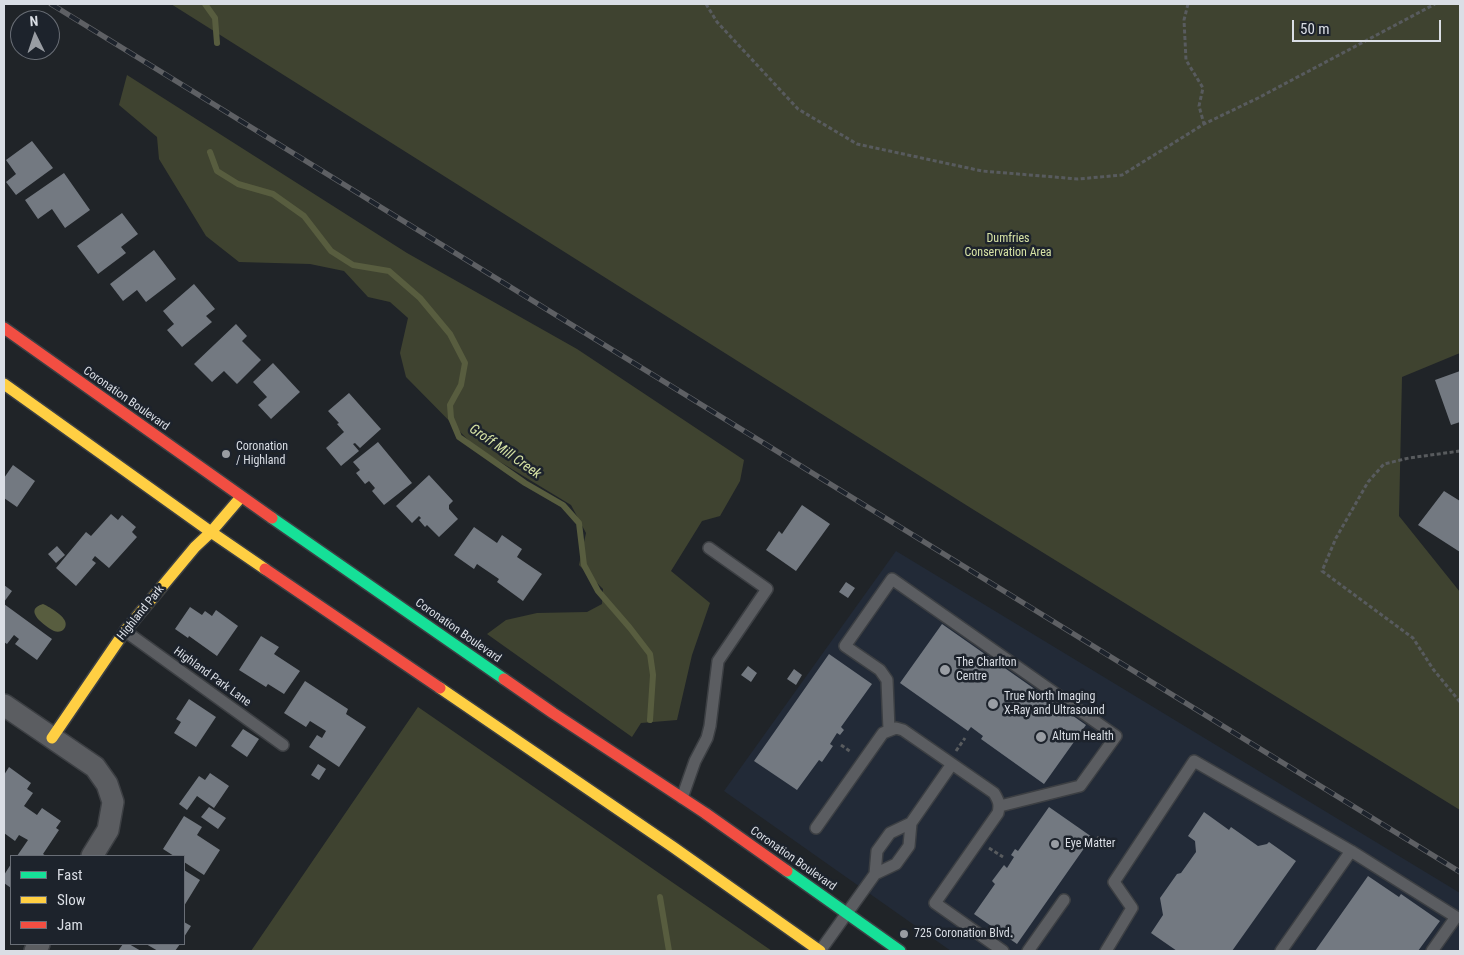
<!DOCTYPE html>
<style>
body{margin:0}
#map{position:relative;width:1464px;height:955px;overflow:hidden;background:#202428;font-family:"Roboto Condensed",sans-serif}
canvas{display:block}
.frame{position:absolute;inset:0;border:5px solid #dadee5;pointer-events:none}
.legend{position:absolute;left:10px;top:855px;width:175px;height:90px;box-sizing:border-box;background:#1d232c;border:1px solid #696e76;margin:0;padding:6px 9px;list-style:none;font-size:15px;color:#dadee5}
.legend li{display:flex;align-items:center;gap:10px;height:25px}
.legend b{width:25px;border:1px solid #696e76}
.north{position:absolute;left:10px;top:10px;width:50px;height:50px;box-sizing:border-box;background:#1d232c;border:1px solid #696e76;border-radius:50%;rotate:356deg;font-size:14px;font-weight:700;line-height:20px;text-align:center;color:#dadee5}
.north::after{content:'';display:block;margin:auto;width:18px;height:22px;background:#999da3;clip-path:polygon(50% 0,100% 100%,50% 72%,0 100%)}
.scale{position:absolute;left:1292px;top:20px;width:149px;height:22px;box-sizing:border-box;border:2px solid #dadee5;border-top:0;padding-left:6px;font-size:15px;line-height:18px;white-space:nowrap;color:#dadee5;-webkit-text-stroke:4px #1d232c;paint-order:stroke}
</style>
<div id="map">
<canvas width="1464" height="955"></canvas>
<div class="frame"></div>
<ul class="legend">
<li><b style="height:6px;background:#16e098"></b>Fast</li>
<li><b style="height:6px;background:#ffcf43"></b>Slow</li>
<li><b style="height:6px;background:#f24e42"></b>Jam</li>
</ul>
<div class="north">N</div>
<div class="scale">50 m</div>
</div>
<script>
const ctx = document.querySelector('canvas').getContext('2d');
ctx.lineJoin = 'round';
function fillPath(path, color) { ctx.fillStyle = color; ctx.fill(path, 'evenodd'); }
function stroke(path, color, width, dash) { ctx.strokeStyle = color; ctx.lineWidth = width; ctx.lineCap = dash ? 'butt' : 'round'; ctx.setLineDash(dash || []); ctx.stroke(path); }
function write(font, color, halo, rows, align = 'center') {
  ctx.font = font + ' "Roboto Condensed",sans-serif'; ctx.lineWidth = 5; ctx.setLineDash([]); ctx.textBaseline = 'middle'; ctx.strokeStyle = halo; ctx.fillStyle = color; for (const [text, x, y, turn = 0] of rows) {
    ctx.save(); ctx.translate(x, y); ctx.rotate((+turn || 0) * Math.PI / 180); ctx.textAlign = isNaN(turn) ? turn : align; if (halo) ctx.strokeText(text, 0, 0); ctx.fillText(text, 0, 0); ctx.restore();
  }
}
fillPath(new Path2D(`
 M896 551 1460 893V951H951L724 791Z`), '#222a37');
fillPath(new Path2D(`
 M171 4H1460V353L1402 377 1399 516 1460 592V810L974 510Z
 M127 75 407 253 577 349 744 460 740 481 720 516 702 521 671 571 710 603 692 655 677 720 641 723 632 737 487 634 506 620 537 613 587 612 602 604 603 589 579 565 586 533 571 505 474 446 406 377 400 353 408 318 390 302 368 297 344 271 310 264 239 262 206 236 159 159 157 137 119 105Z
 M418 707 772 951H251Z`), '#3f4330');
fillPath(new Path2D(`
 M43 604C48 606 63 615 65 621 68 628 61 634 54 631 45 626 22 610 43 604Z`), '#585d3f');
stroke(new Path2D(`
 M205 4 215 18 217 43
 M210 152 217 171 238 184 273 194 304 216 331 251 353 265 389 271 420 298 450 334 465 363 461 385 450 405 451 418 459 437 525 483 563 505 579 523 584 565 598 591 630 628 650 654 653 675 650 720
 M660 897 669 951`), '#585d3f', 6);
fillPath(new Path2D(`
 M32 141 53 168 16 195 6 182 16 174 6 160Z
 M64 173 90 210 65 228 52 209 38 219 25 200Z
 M122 213 138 234 121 247 126 253 98 274 77 246Z
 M154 250 176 279 146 302 137 290 123 301 110 284Z
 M194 284 215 309 206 316 212 322 182 347 167 330 174 324 163 311Z
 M236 324 247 336 242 341 261 360 237 384 224 371 212 382 194 364Z
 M273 363 300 392 271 419 258 405 267 397 253 382Z
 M1460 371V422L1451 425 1435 380Z
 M349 393 381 429 360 448 355 443 353 444 359 451 341 466 326 448 344 432 337 424 339 423 328 411Z
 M378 442 412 483 384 505 372 491 375 488 369 481 365 484 356 473 360 470 353 462Z
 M13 465 35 481 17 507 4 498V478Z
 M429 475 453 501 449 505V509L458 519 439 537 427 525 425 527 419 520 421 518 419 516 412 523 396 506Z
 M1444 491 1460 501V552L1418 525Z
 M802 505 830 524 796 571 766 550 779 531 782 534Z
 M111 514 118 520 122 515 136 527 132 532 137 537 109 568 95 556 92 560 96 563 76 586 56 568 86 532 91 536Z
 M474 527 497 543 502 535 522 549 517 557 542 574 523 601 497 582 499 579 477 564 474 569 454 555Z
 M57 546 65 555 56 563 48 554Z
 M846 582 855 588 848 598 839 592Z
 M4 585 12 591 4 602Z
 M4 604 52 639 37 660 15 644 19 639 14 635 7 644 4 642Z
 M190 607 202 615 205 611 212 616 216 610 238 626 217 656 189 636 188 638 175 629Z
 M942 624 1086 725 1044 784 981 739 983 736 971 727 968 731 900 683Z
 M261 636 279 647 274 654 300 671 284 694 268 684 266 687 239 670Z
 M829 654 872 684 841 727 844 730 840 735 837 733 830 744 833 746 822 762 819 760 797 790 754 761Z
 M748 666 757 673 751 682 741 675Z
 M794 669 802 675 796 685 787 679Z
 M305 681 348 709 346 714 366 727 339 767 309 747 317 735 322 738 326 731 310 721 306 727 284 713Z
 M189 699 216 717 196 747 174 733 181 722 176 719Z
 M243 729 259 739 247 757 231 746Z
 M318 764 326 769 319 780 311 775Z
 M9 767 31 783 27 789 33 793 24 806 37 815 42 808 61 821 56 828 59 830 43 854 46 856H17L28 840 19 835 15 841 4 833V775Z
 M210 773 229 786 214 808 197 796 187 810 179 804 199 776 205 780Z
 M209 807 226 818 218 829 201 817Z
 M1049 807 1092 837 1017 944 974 914 995 884 992 881 1004 865 1007 868 1014 857 1011 855 1015 849 1018 851Z
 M1204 812 1229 830 1231 827 1258 846 1267 844 1269 842 1296 861 1232 951H1177L1151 933 1163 915 1160 898 1177 874 1181 873 1196 852 1195 841 1188 836Z
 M184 816 202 827 197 835 220 850 204 875 184 862V856H174L163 849Z
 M11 864V888L4 883V875Z
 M184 870 200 880 184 906Z
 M1368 876 1399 897 1401 894 1440 921 1418 951 1414 950 1413 951H1315Z
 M184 922 191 926 184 937Z
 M123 944H129L141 951H118Z
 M146 944H180L175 951H158Z`), '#737981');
const lane = new Path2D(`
 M125 631 283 745
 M889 730 887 680 880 670 845 646 892 579 1116 736 1080 786 1000 806
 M682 798 695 761 707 738 710 726 718 661 767 589 709 548
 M816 828 883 733 896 728 903 730 994 793C999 801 1000 805 998 813L935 903 1003 951
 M875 874 896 864 909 846 911 823
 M820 951 875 874 877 851 890 833 911 823 952 764
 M1028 951 1064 900
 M1106 951 1132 908 1114 882 1194 761 1351 851 1456 917 1432 951
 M1281 951 1351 851`);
const street = new Path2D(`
 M4 705 95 767 107 784 113 802 108 830 92 856
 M35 951 39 944`);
const fast = new Path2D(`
 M272 518 504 679
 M787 871 900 951`);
const slow = new Path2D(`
 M4 384 211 532 265 569
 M440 688 673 847 820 951
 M52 738 125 631 195 547 211 532 241 497`);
const jam = new Path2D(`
 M4 328 272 518
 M265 569 440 688
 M504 679 553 713 705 813 787 871`);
stroke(lane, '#3c3f43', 14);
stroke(street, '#3c3f43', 24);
stroke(fast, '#3c3f43', 14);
stroke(slow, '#3c3f43', 14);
stroke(jam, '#3c3f43', 14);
stroke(new Path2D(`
 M706 4 717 22 798 109 857 144 982 171 1078 179 1122 175 1204 124 1258 98 1435 4
 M1188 4 1184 20 1186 60 1203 88 1199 106 1204 124
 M1460 451 1409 458 1384 464 1368 482 1336 538 1322 571 1413 638 1433 669 1460 702
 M841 745 851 752
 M956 751 965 738
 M1097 837 1101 840
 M989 848 1003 857`), '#585b5e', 3, [4, 2.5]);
stroke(lane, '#5b5d61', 11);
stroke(street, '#5b5d61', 21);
stroke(fast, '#16e098', 11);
stroke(slow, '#ffcf43', 11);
stroke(jam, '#f24e42', 11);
const rail = new Path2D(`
 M51 4 1460 872`);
stroke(rail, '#5e6064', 5.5);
stroke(rail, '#1d232c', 4, [11]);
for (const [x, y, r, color] of [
 [226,454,5,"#999da3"],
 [945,670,6,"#999da3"],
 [993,704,6,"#999da3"],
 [1041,737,6,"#999da3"],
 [1055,844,5,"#999da3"],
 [904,934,5,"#999da3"]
]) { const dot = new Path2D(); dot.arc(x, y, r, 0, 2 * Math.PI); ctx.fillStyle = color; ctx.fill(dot); stroke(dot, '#1d232c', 2); }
write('12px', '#d7e3a5', '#1d232c', [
 ["Dumfries",1008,239],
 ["Conservation Area",1008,253]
]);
write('12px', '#dadee5', '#1d232c', [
 ["Coronation Boulevard",126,399,35],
 ["Highland Park",141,613,-51],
 ["Coronation Boulevard",458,631,35],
 ["Highland Park Lane",212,677,36],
 ["Coronation Boulevard",793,859,35]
]);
write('12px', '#dadee5', '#1d232c', [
 ["Coronation",236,447],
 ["/ Highland",236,461],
 ["The Charlton",956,663],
 ["Centre",956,677],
 ["True North Imaging",1004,697],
 ["X-Ray and Ultrasound",1004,711],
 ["Altum Health",1052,737],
 ["Eye Matter",1065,844],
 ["725 Coronation Blvd.",914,934]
], 'left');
write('italic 14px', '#d6e2a4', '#1d232c', [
 ["Groff Mill Creek",505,452,35]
]);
</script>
